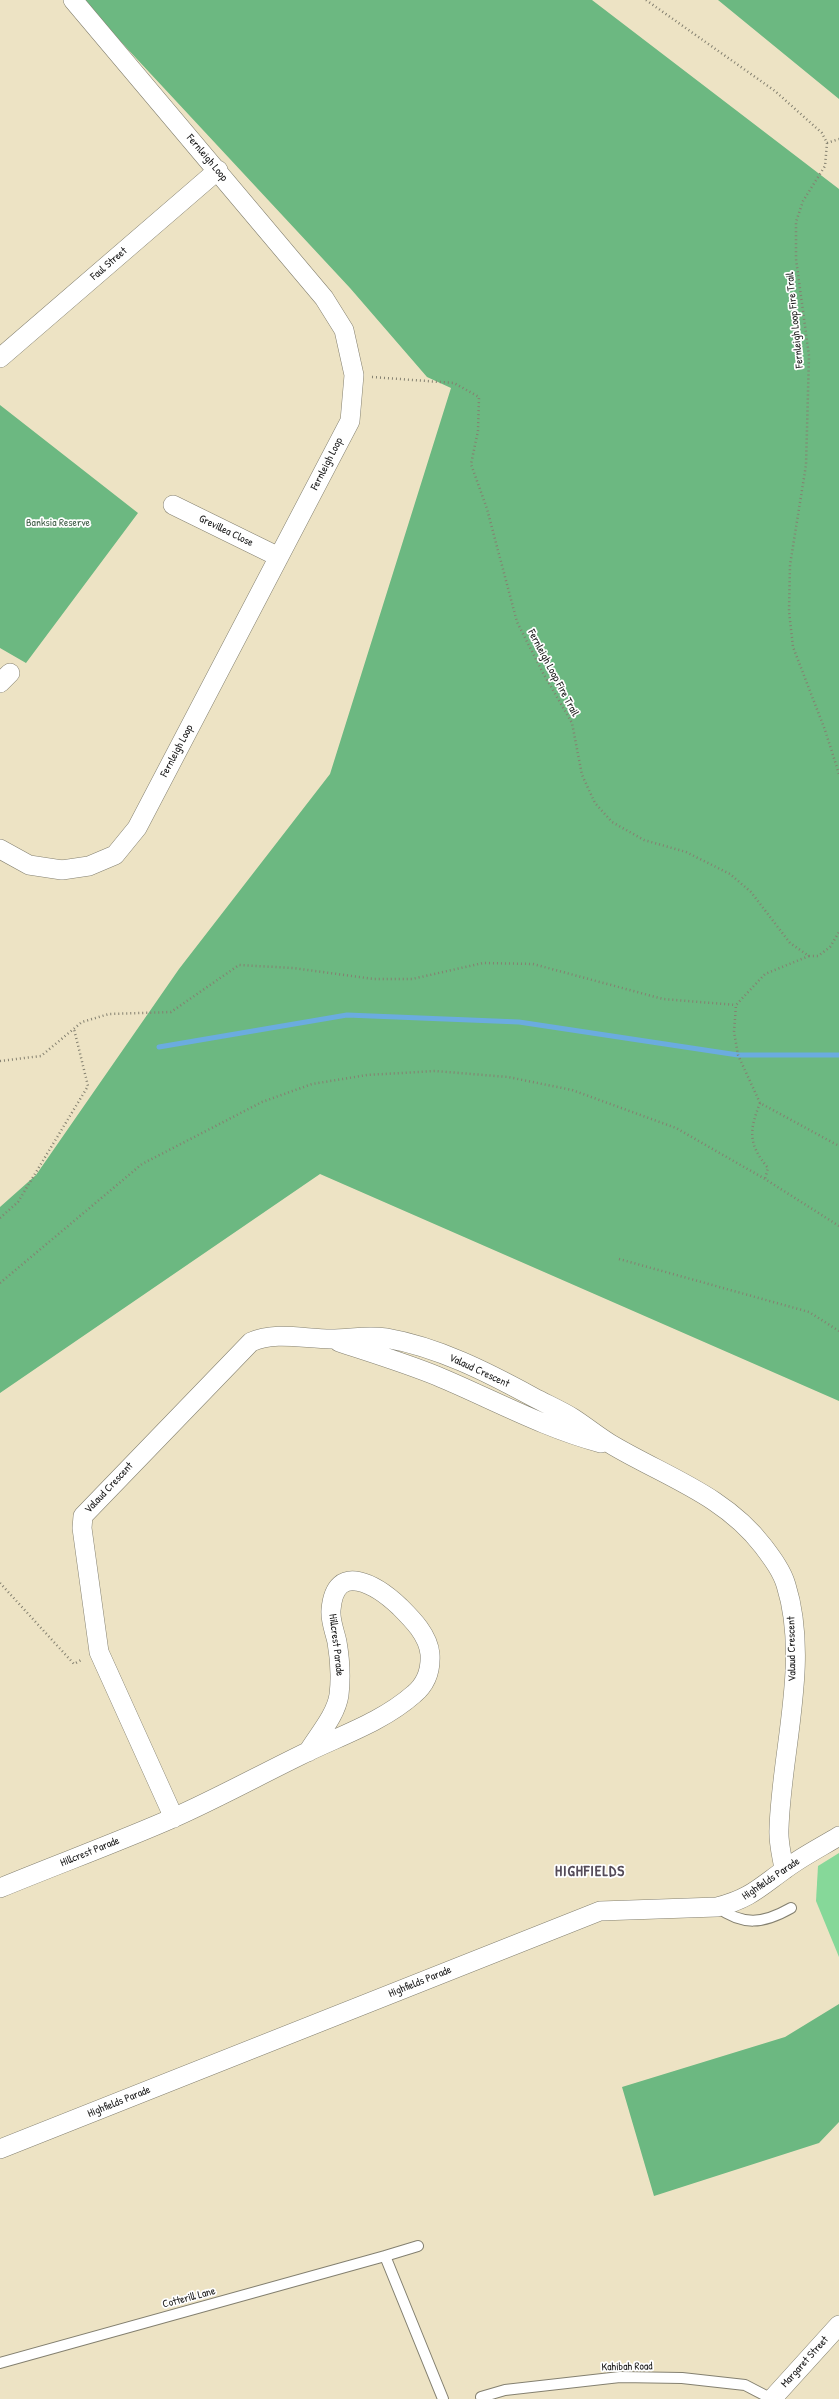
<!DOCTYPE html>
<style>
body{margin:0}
canvas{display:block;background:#ede3c4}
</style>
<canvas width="839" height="2399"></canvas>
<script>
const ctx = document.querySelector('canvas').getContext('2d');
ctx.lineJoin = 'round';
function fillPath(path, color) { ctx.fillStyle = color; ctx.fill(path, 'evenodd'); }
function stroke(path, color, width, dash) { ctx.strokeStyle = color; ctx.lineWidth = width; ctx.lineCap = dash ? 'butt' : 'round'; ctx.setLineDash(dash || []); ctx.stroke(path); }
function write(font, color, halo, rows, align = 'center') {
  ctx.font = font + ' "Patrick Hand",sans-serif'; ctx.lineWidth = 3.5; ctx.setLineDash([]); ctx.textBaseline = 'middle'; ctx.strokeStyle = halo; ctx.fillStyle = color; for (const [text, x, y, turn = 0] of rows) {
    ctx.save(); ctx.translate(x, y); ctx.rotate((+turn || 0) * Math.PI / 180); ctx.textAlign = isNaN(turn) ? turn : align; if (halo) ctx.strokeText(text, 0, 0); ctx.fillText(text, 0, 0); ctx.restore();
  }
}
fillPath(new Path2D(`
 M839 1853V1957L816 1901 818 1866Z`), '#86d899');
fillPath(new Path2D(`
 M82 0H592L839 189V1401L320 1174 0 1393V1207L36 1175 179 969 330 774 451 388 427 377 350 288Z
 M718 0H839V99Z
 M0 405 138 513 26 663 0 648Z
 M839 2004V2122L819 2143 654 2196 622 2087 785 2037Z`), '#6cb881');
stroke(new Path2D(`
 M159 1047 347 1015 519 1022 738 1055H839`), '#6bacdf', 5);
const lane = new Path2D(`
 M717 1907C743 1926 763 1924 791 1908
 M418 2246 385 2256 443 2399
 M0 2363 385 2256
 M481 2397 505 2390 620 2377 682 2378 745 2385 772 2399`);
const street = new Path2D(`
 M0 358 218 170
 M173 505 279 557
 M0 683 10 673
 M0 849 29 865 62 870 89 866 115 855 137 828 350 421 354 375 344 330 324 298 73 0
 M339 1342C372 1353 405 1363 437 1376 492 1399 544 1428 601 1443
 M174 1818 99 1652 82 1528 83 1516 251 1342C275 1331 305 1339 331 1339 350 1339 367 1335 386 1338 438 1347 487 1372 533 1397 546 1404 560 1410 573 1418 587 1427 600 1438 614 1446 667 1477 725 1496 763 1546 772 1558 782 1571 786 1585 810 1661 781 1752 779 1829 778 1842 782 1856 784 1869
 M0 1888C58 1864 116 1843 173 1818 216 1799 258 1776 301 1755 339 1736 381 1723 414 1694 426 1684 431 1670 430 1654 428 1635 413 1620 400 1607 378 1586 335 1559 331 1610 330 1621 335 1632 337 1642 340 1659 341 1678 339 1695 336 1715 319 1734 308 1752
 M0 2149 600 1911 717 1907C749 1899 759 1888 784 1870 801 1857 821 1847 839 1836
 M772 2399 839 2325`);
stroke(lane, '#848070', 12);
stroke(street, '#848070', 20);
stroke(new Path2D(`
 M646 0 775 91 822 133 827 143 825 166 803 201 796 222V259L809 356 806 465 790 565 789 611 793 647 825 730 839 774
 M827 143 839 139
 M372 377 454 383 479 397 478 431 471 464 487 509 517 622 543 673 572 723 582 775 595 803 612 822 644 840 686 852 730 874 751 892 790 943 809 956H818L830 947 839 932
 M809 956 765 974 736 1005 734 1032 738 1055 760 1103 839 1146
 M0 1061 41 1056 82 1022 109 1014 171 1012 239 965 293 968 374 979H412L483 963 533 964 663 999 736 1005
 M760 1103C749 1131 748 1144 768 1168L765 1179
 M0 1218 18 1202 88 1086 74 1029
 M619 1259 809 1312 839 1331
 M0 1283 142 1164 262 1102 312 1084 367 1075 435 1071 508 1077 572 1090 676 1128 765 1179 839 1226
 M0 1583 74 1664 83 1659`), '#848070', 2.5, [1, 3]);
stroke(lane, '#fff', 10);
stroke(street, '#fff', 19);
write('11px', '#1c1c1c', '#fff', [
 ["Fernleigh Loop",207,158,50],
 ["Faul Street",109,264,-41],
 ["Fernleigh Loop Fire Trail",795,320,-96],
 ["Fernleigh Loop",327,464,-63],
 ["Grevillea Close",226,531,26],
 ["Fernleigh Loop Fire Trail",553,673,62],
 ["Fernleigh Loop",177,751,-62],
 ["Valaud Crescent",479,1371,25],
 ["Valaud Crescent",109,1488,-47],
 ["Hillcrest Parade",336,1645,83],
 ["Valaud Crescent",792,1649,-91],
 ["Hillcrest Parade",90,1852,-22],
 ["Highfields Parade",771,1879,-34],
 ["Highfields Parade",420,1982,-22],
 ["Highfields Parade",119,2102,-22],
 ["Cotterill Lane",189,2298,-15],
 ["Margaret Street",805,2362,-48],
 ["Kahibah Road",627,2367,-1]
]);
write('11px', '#415e48', '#fff', [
 ["Banksia Reserve",58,523]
]);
ctx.letterSpacing = '1px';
write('bold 15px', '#544b58', '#fff', [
 ["HIGHFIELDS",590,1872]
]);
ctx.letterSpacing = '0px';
</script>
